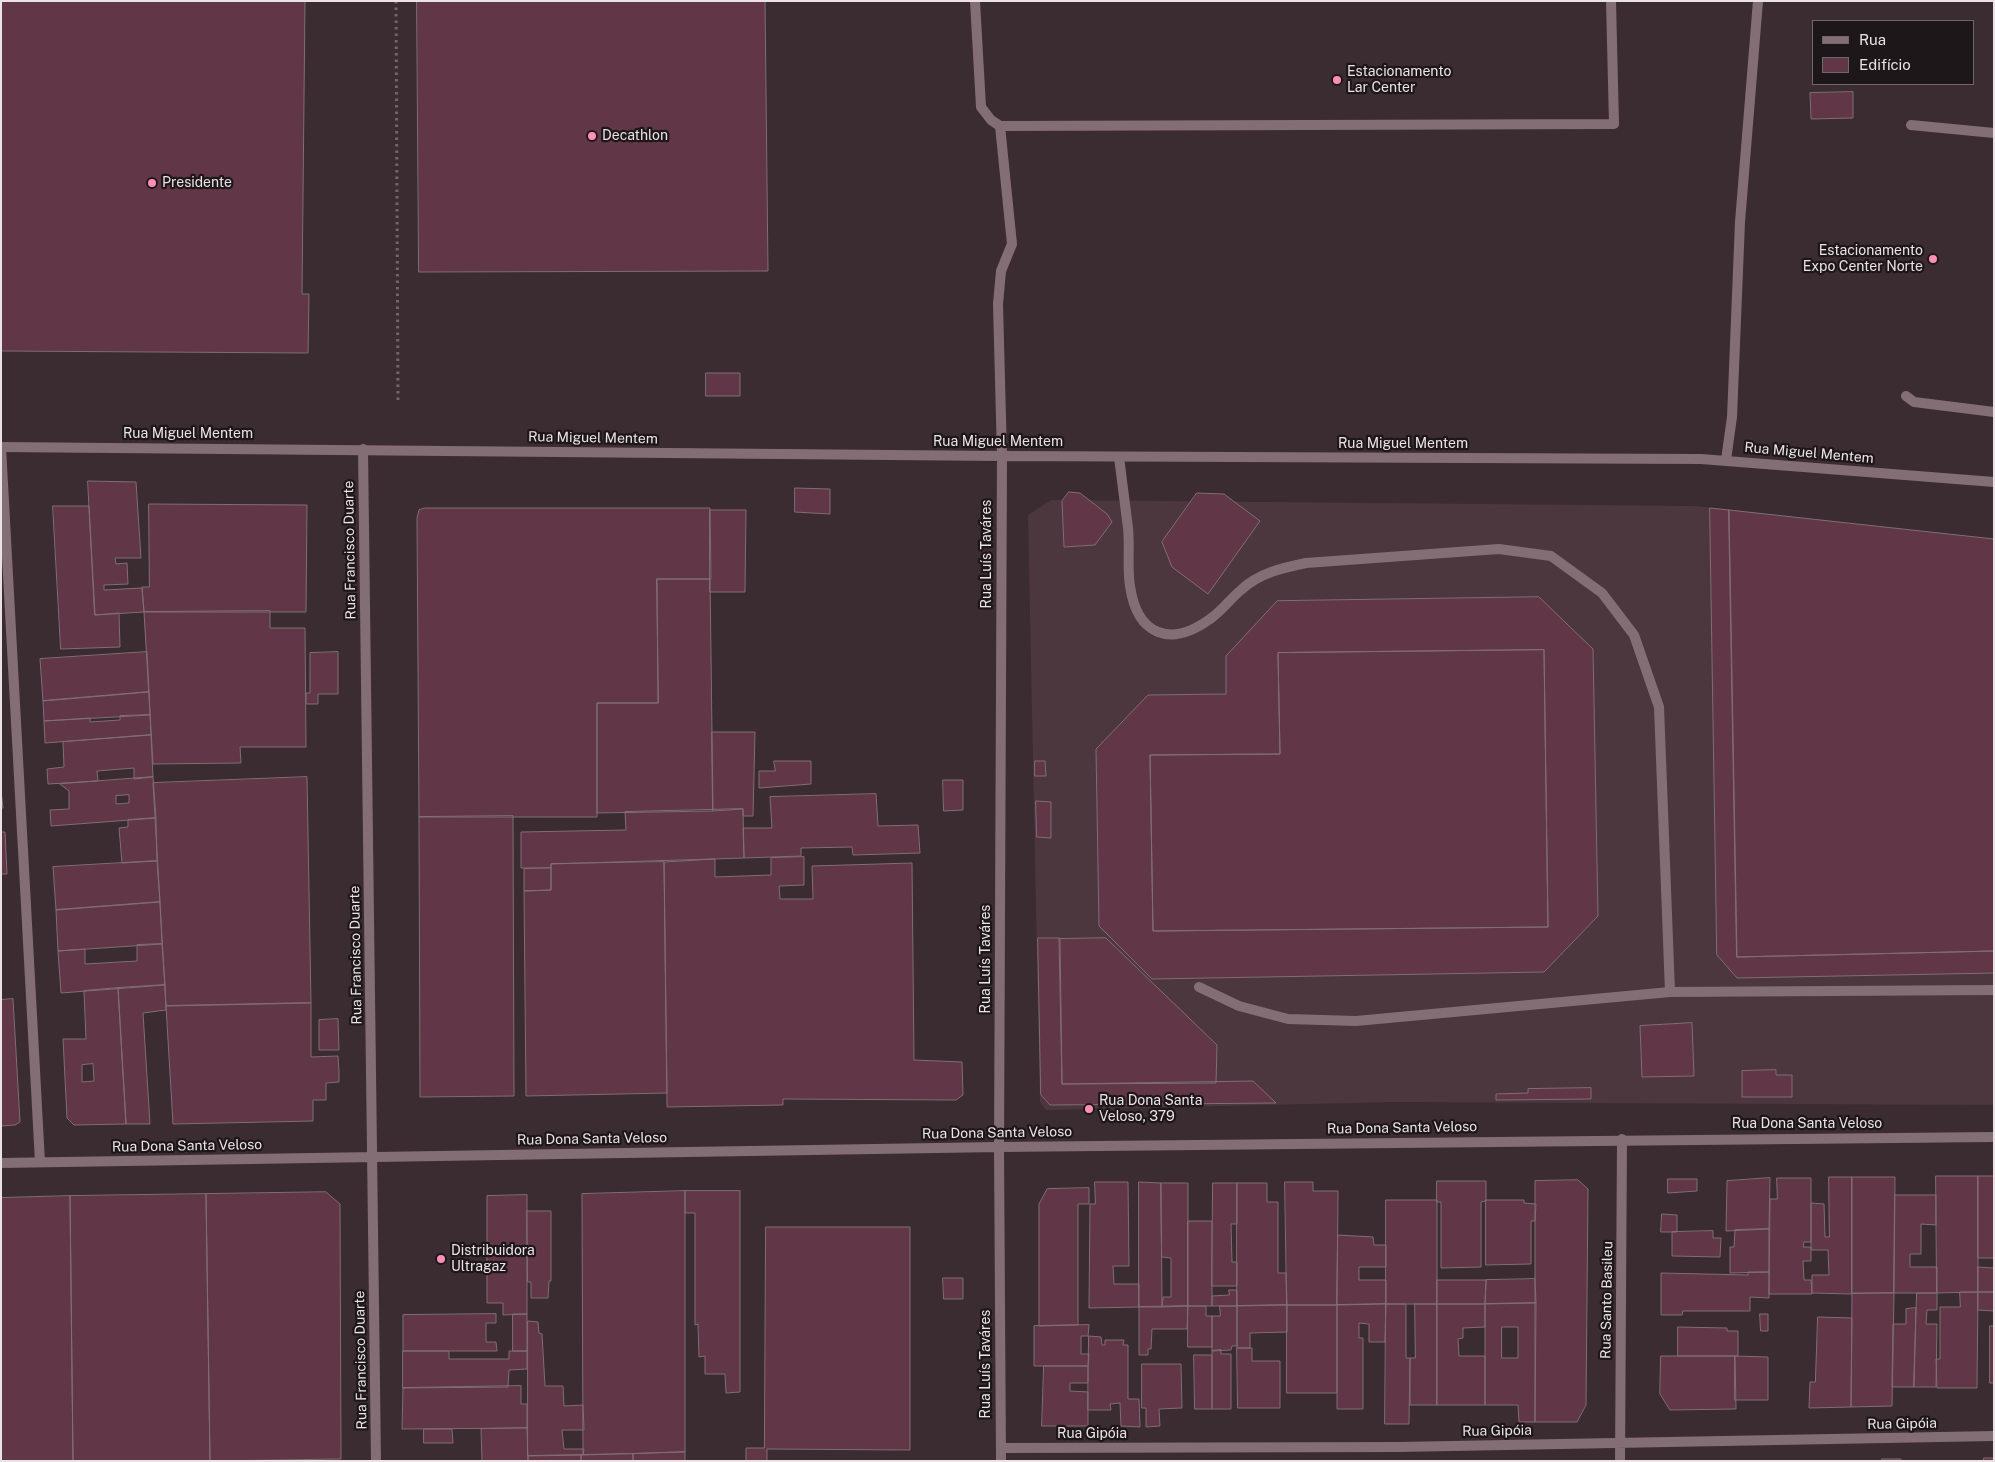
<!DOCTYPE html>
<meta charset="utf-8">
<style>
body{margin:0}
#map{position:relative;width:1995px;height:1462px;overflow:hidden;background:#3b2c31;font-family:"Public Sans",sans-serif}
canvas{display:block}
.frame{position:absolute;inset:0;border:2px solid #ebe2e5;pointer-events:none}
.legend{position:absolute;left:1812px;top:20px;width:162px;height:65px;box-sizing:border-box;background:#1d1719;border:1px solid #6f686b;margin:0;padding:6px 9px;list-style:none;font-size:15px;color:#ebe2e5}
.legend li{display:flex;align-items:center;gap:10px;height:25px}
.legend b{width:25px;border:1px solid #6f686b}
</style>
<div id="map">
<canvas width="1995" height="1462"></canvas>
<div class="frame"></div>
<ul class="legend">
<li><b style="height:6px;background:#846e75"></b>Rua</li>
<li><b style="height:14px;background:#613646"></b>Edifício</li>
</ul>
</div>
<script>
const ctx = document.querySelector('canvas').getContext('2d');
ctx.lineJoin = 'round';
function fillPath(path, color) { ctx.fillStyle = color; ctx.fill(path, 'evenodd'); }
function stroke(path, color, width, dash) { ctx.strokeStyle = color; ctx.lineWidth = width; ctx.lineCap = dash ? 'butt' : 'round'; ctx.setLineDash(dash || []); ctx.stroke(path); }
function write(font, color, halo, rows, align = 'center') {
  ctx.font = font + ' "Public Sans",sans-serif'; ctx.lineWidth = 4.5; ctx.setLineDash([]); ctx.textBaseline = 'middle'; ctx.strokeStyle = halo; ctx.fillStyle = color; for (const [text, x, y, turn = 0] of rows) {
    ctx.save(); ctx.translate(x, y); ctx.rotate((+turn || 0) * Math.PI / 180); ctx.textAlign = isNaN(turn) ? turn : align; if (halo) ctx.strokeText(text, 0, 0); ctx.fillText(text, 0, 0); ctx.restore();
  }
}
fillPath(new Path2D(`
 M1051 500 1695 506 1994 539V1105L1395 1102 1046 1110 1040 1102 1028 515Z`), '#4c373f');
const building = new Path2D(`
 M1 1H305L302 294H309L308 353 1 351Z
 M417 1H765L768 271 419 272Z
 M1853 92V118L1811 119 1810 93Z
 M706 373H740V396H706Z
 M88 481 136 482 141 558H115L116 564 127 563 128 584 104 585V590L142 588 144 612 95 615Z
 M795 488 830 489V514L795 512Z
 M1069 492 1080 493 1107 514 1112 522 1095 545 1064 547 1062 501Z
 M1197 493 1224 494 1260 521 1208 594 1172 567 1162 542Z
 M149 504 307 505 306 612H144L142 587H149Z
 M53 506H89L95 615 119 613 120 647 61 649Z
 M425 508H710L711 579H657L658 703H597V817H419L417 518 419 510Z
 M1710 508 1729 510 1737 957 1994 951V973L1737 978 1717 955Z
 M710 510H746L745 592H710Z
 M1729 510 1994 539V951L1737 957Z
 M657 579H710L713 811 597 813V703H658Z
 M1539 597 1593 649 1598 916 1544 972 1152 979 1099 926 1096 749 1148 695 1226 694V656L1277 601ZM1544 650 1548 927 1153 931 1150 755 1280 754 1278 653Z
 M270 611V628H305L306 747H240L241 763 153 764 144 612Z
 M1544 650 1548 927 1153 931 1150 755 1280 754 1278 653Z
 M147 652 149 692 43 701 40 659Z
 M338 652V694H318V704H306V693H310V653Z
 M149 692 150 715 44 721 43 701Z
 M150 715 151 735 45 743 44 721 90 718V722L120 720V716Z
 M712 732H755L753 816H743V809L713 811Z
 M151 735 153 777 134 779V768L97 771 98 781 48 784 47 769 64 767 63 742Z
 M774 761H811V784L759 788V771H775Z
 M1035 761H1045L1046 776H1035Z
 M153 777 156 818 51 826 50 810 69 809V791L60 784ZM129 795V803L116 804V796Z
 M307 777 311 1003 166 1006 153 783Z
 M943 780H963V810L944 811Z
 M1 790 3 808H1Z
 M876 794 878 826 918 825 920 853 853 855 852 847 801 848V856L744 858 743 828H772L770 797Z
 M1036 801 1051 802V838L1037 837Z
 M743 809 744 858 551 864V868H521V832L626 830 625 812Z
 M513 816 514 1096 420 1097 419 817Z
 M156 818 157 861 122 863 119 828 128 827V820Z
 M1 832H5L7 874H1Z
 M804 857V885L779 886 780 899H813L812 866 912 863 914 1060 962 1062 963 1095 956 1100 783 1099V1105L667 1107 664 862 715 859V877L771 875V858Z
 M157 861 160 902 56 910 53 867Z
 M664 862 667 1093 526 1096 524 891 551 890V864Z
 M551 868V890L524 891V869Z
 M160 902 162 944 58 951 56 910Z
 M1038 938H1060L1062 1084 1253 1081 1276 1103 1050 1105 1041 1095Z
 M1106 938 1217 1045 1216 1083 1062 1084 1059 939Z
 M162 944 165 985 61 993 58 951 85 949V964L137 961V945Z
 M165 985 166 1010 143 1013 150 1124H126L118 988Z
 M118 988 126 1124 74 1125 67 1118 63 1039H86L84 991ZM93 1064 94 1081 82 1082V1065Z
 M13 999 20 1122 15 1125 1 1126V1000Z
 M311 1003V1057L338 1056 339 1071V1082L326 1083V1100H313V1121L173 1124 166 1006Z
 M338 1019 339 1050H319V1020Z
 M1692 1023 1694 1076 1642 1077 1640 1026Z
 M1776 1070V1075H1792V1097H1742V1071Z
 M1591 1088V1099L1496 1100V1094L1528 1093V1089Z
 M1936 1176H1978V1292L1937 1293Z
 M1978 1176H1994V1258H1978Z
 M1829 1177H1852V1294L1812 1293V1275H1829L1828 1250H1811V1203L1824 1204 1825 1237H1829Z
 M1852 1177H1895L1894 1293H1852Z
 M1770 1178 1769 1229 1726 1231 1727 1181Z
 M1777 1178H1811V1242H1804L1803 1247H1811V1261H1803L1804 1280H1811L1812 1294H1769L1770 1199H1777Z
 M1668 1179H1697V1191L1668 1193Z
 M1578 1180 1588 1189 1586 1405 1577 1422H1535V1181Z
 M1437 1181H1486V1201L1481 1202V1267L1441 1268V1202H1437Z
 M1095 1182H1128L1129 1266H1113L1114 1284H1139V1307L1089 1308 1090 1204H1095Z
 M1139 1182 1161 1183 1162 1307H1139Z
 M1285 1182H1313V1191H1338L1337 1305H1287Z
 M1161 1183H1188V1306L1162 1307 1163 1297H1171V1258L1162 1257Z
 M1213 1183H1237V1224H1231L1232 1262H1237V1286H1212Z
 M1237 1183H1267V1202H1278V1273H1286L1287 1305 1237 1306Z
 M1089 1188V1204H1078V1325L1039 1326V1204L1047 1189Z
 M685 1191V1452L583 1455 582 1194Z
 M740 1191V1392L726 1393 725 1374H705V1356L699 1357 698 1324 695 1325V1213H685V1191Z
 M326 1192 340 1204 341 1459 210 1461 206 1194Z
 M206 1194 210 1461H73L70 1196Z
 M527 1195V1314L503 1315V1303H487V1196Z
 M1895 1195H1936V1225L1921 1224V1254H1910V1267H1937V1293H1894Z
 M70 1196 73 1461H1V1198Z
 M1386 1200H1437V1304H1386Z
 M1486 1200H1524V1203L1536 1204 1535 1221H1531V1264L1486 1265Z
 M527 1211H551V1281H549L548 1298H531V1282H528Z
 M1662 1214 1677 1215V1232H1661Z
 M1188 1221H1212V1306H1188Z
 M766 1227H910V1450L767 1449V1461H746V1448H764Z
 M1769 1229V1272L1730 1273V1247H1734L1735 1230Z
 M1713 1231V1238H1721L1720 1257 1672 1256V1232Z
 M1338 1235 1373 1237 1374 1245H1386V1267H1359V1280H1386V1304L1337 1305Z
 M1978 1267 1994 1268V1292H1978Z
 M1748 1272H1769V1298L1750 1297V1311H1683L1682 1315H1661V1273L1748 1275Z
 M943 1278H963V1299H944Z
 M1535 1279 1536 1303 1485 1304 1486 1280Z
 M1437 1280H1486L1485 1304H1437Z
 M1229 1290H1237V1306H1212V1296L1229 1295Z
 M1960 1292H1978L1977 1388H1937L1936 1359H1940V1307H1960Z
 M1978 1292H1994V1311L1978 1310Z
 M1894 1293 1892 1406 1851 1407 1852 1294Z
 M1917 1293H1937V1310H1927L1926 1324H1937L1936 1387H1914Z
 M1536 1303 1535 1422H1519L1518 1405H1485V1304ZM1502 1327H1518V1358H1502Z
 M1386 1304 1385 1342H1369V1324L1359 1323V1338H1363V1409H1337V1305Z
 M1386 1304H1406V1358H1410L1409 1424H1385Z
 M1415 1304H1437V1405H1410V1358H1415Z
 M1437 1304H1485V1327L1463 1328V1338L1458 1339 1459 1356H1485V1405H1437Z
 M1287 1305H1337V1393H1287Z
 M1287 1305V1332L1250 1333V1348H1237V1306Z
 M1188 1306 1187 1329H1152L1151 1349H1148V1355H1139V1307Z
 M1188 1306H1206V1316H1212V1347H1188Z
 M1220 1306H1237V1346H1232L1231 1350 1212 1351V1316H1220Z
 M1916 1308 1914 1387H1892L1893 1324H1906V1309Z
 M496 1314V1323H486V1342H496L497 1351H403V1315Z
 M513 1314H527V1351H513Z
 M1760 1314H1768V1331H1761Z
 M1818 1317 1852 1318 1851 1407 1809 1408 1810 1382H1815Z
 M528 1321 538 1322 539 1333 542 1334 545 1386H563L564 1406 583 1405 584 1430H562L564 1449H584L583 1455 528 1456Z
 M1089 1325 1088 1336H1081V1354H1089L1088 1366H1034V1326Z
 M1990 1326H1994V1383H1990Z
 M1678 1327 1727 1328V1331H1738V1356H1678Z
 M1089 1336 1101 1337 1102 1345H1105V1340H1124L1123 1345H1128V1399H1139L1140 1427 1121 1426 1120 1403 1110 1404 1111 1410H1088Z
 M1237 1348H1252V1361H1280V1408H1238Z
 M1221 1350V1354H1231V1409H1212V1351Z
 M403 1351H449V1359H509V1351H527V1369L509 1370 508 1387 403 1388Z
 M1194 1355H1212V1409H1195Z
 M1661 1356H1735L1736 1409 1670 1410 1660 1394Z
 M1735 1356 1768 1357V1400H1735Z
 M1142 1364H1181L1182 1408 1159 1409 1160 1426 1146 1427V1408H1142Z
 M1044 1366H1088V1383H1070V1391L1088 1392V1426H1042Z
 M521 1386V1404H527V1428L402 1429 403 1388Z
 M527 1428 528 1461H482L481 1429Z
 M424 1429H452L453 1443H424Z
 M685 1452V1461H633V1454Z
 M633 1454V1461H581V1455Z
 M581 1455V1461H528V1456Z
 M1984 1458H1994V1461H1984Z
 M1882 1459H1901V1461H1882Z`);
fillPath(building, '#613646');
stroke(building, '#7f6e73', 1);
stroke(new Path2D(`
 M396 1 398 402`), '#73666a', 3, [2.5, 4]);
stroke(new Path2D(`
 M975 1 981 107 991 120 1000 126 1614 124 1611 1
 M1911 125 1994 133
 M1000 126 1012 244 1001 271 998 304 1002 456
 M1906 396 1914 402 1994 412
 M1119 457C1122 481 1125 504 1128 528 1130 547 1127 567 1130 586 1137 635 1170 648 1210 619 1222 611 1230 599 1241 590 1259 573 1282 568 1306 563L1499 549 1551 556 1602 593 1634 635 1659 707 1670 992
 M1726 460 1732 417 1740 222 1758 1
 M1199 987 1239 1006 1288 1019 1356 1021 1670 992 1994 990`), '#846e75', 10);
stroke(new Path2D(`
 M1 447 40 1162
 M363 449 376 1461
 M1 1163 999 1147 1001 1461
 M1001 1448 1398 1447 1994 1436
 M1620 1461 1622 1139`), '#846e75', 10);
stroke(new Path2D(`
 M1 447 1002 456 1701 459 1994 482
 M1002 456 999 1147 1994 1137`), '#846e75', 10);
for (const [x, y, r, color] of [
 [1337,80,5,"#ff8eb9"],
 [592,136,5,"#ff8eb9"],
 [152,183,5,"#ff8eb9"],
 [1933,259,5,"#ff8eb9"],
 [1089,1109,5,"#ff8eb9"],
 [441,1259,5,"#ff8eb9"]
]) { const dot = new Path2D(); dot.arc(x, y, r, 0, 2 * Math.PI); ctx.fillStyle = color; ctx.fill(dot); stroke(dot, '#1d1719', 2); }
write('14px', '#ebe2e5', '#1d1719', [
 ["Estacionamento",1347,72],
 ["Lar Center",1347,88],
 ["Decathlon",602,136],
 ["Presidente",162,183],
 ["Estacionamento",1923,251,"right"],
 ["Expo Center Norte",1923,267,"right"],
 ["Rua Dona Santa",1099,1101],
 ["Veloso, 379",1099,1117],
 ["Distribuidora",451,1251],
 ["Ultragaz",451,1267]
], 'left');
write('14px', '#ebe2e5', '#1d1719', [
 ["Rua Miguel Mentem",188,434],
 ["Rua Miguel Mentem",593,438,1],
 ["Rua Miguel Mentem",998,442],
 ["Rua Miguel Mentem",1403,444],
 ["Rua Miguel Mentem",1809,453,5],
 ["Rua Francisco Duarte",350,550,-91],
 ["Rua Luís Taváres",987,554,-90],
 ["Rua Francisco Duarte",356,955,-91],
 ["Rua Luís Taváres",986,959,-90],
 ["Rua Dona Santa Veloso",1807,1124],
 ["Rua Dona Santa Veloso",1402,1128,-1],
 ["Rua Dona Santa Veloso",997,1133,-1],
 ["Rua Dona Santa Veloso",592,1139,-1],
 ["Rua Dona Santa Veloso",187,1146,-1],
 ["Rua Santo Basileu",1607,1300,-89],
 ["Rua Francisco Duarte",361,1360,-91],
 ["Rua Luís Taváres",986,1364,-90],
 ["Rua Gipóia",1902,1424,-1],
 ["Rua Gipóia",1497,1431,-1],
 ["Rua Gipóia",1092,1434]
]);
</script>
